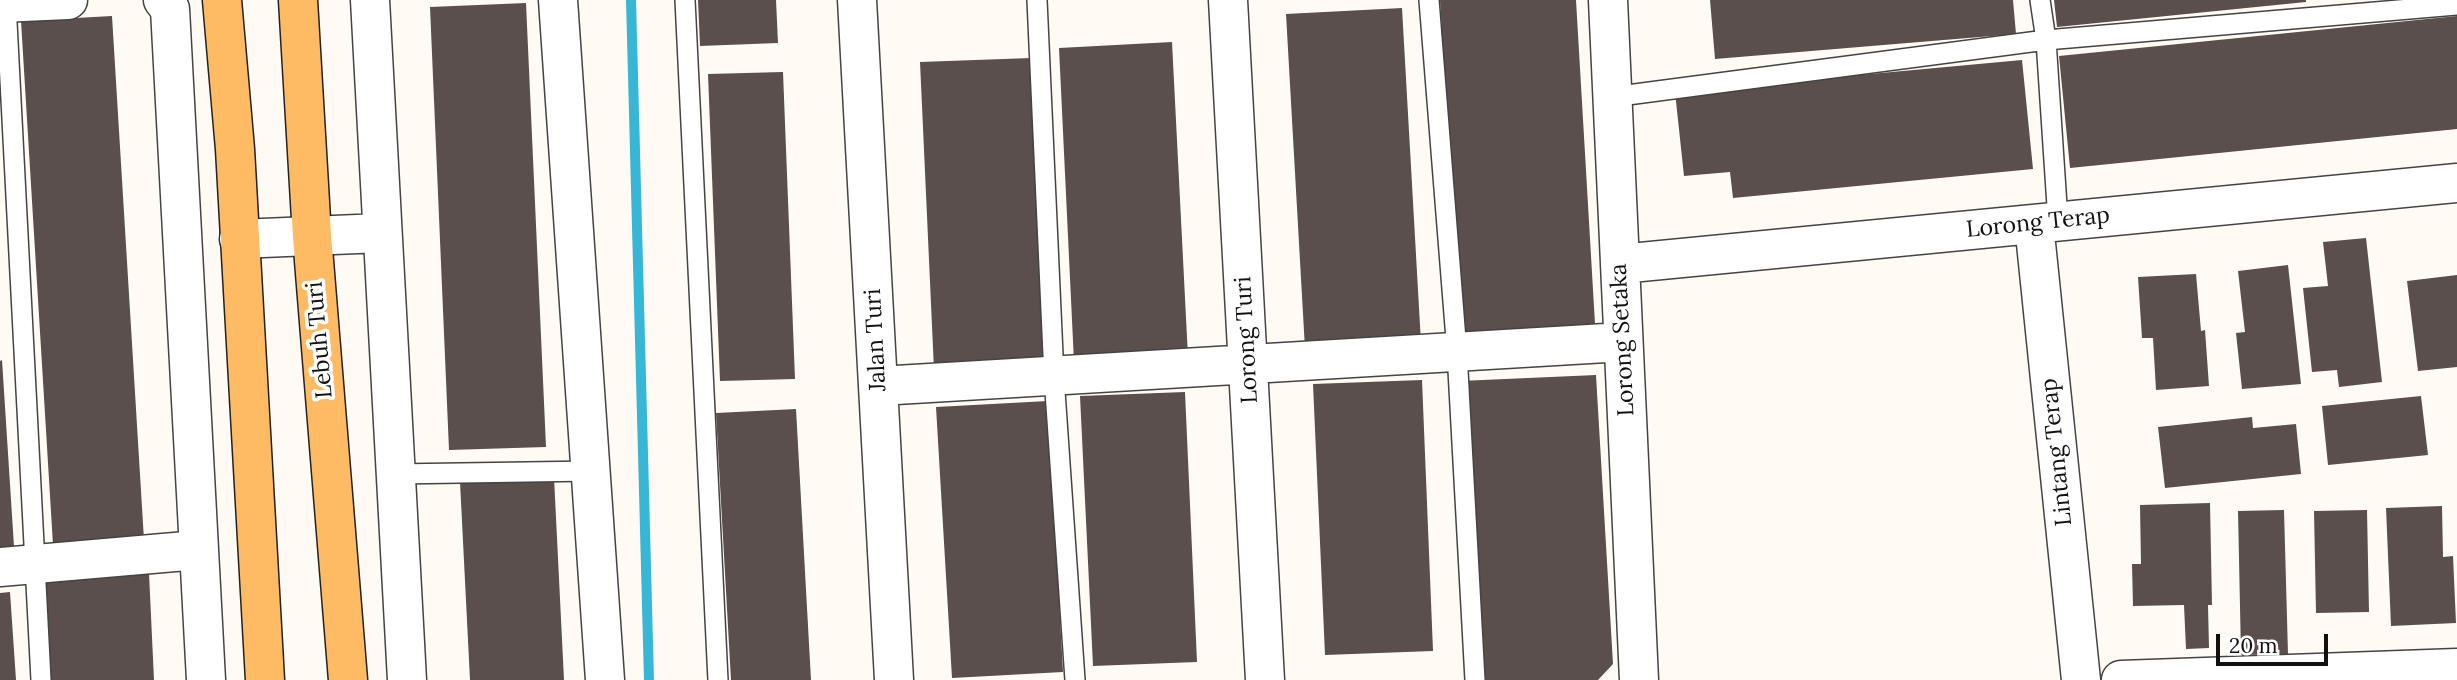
<!DOCTYPE html>
<style>
body{margin:0}
#map{position:relative;width:2457px;height:680px;overflow:hidden;background:#fffbf4;font-family:Lora,serif}
canvas{display:block}
.scale{position:absolute;left:2216px;top:634px;width:112px;height:32px;box-sizing:border-box;border:4px solid #111;border-top:0;padding-left:9px;font-size:21px;line-height:24px;white-space:nowrap;color:#111;-webkit-text-stroke:5px #fff;paint-order:stroke}
</style>
<div id="map">
<canvas width="2457" height="680"></canvas>
<div class="scale">20 m</div>
</div>
<script>
const ctx = document.querySelector('canvas').getContext('2d');
ctx.lineJoin = 'round';
function stroke(path, color, width, dash) { ctx.strokeStyle = color; ctx.lineWidth = width; ctx.lineCap = dash ? 'butt' : 'round'; ctx.setLineDash(dash || []); ctx.stroke(path); }
function fillPath(path, color) { ctx.fillStyle = color; ctx.fill(path, 'evenodd'); }
function write(font, color, halo, rows, align = 'center') {
  ctx.font = font + ' Lora,serif'; ctx.lineWidth = 7; ctx.setLineDash([]); ctx.textBaseline = 'middle'; ctx.strokeStyle = halo; ctx.fillStyle = color; for (const [text, x, y, turn = 0] of rows) {
    ctx.save(); ctx.translate(x, y); ctx.rotate((+turn || 0) * Math.PI / 180); ctx.textAlign = isNaN(turn) ? turn : align; if (halo) ctx.strokeText(text, 0, 0); ctx.fillText(text, 0, 0); ctx.restore();
  }
}
stroke(new Path2D(`
 M631 0 649 680`), '#37b6d6', 10);
fillPath(new Path2D(`
 M698 0H776L778 43 700 46Z
 M1440 0H1576L1596 341 1460 348Z
 M1710 0H2013L2016 34 1715 59Z
 M2054 0H2306V2L2057 27Z
 M526 3 546 447 449 450 430 7Z
 M1402 8 1421 343 1305 349 1286 14Z
 M112 16 144 540 53 545 21 21Z
 M2457 16V129L2070 168 2059 56Z
 M1172 42 1188 357 1074 362 1059 48Z
 M1031 58 1045 366 934 370 920 62Z
 M2022 60 2033 169 1733 198 1730 172 1684 176 1675 92Z
 M783 72 795 379 720 381 708 74Z
 M2366 238 2382 382 2339 387 2337 370 2312 372 2303 288 2328 286 2323 242Z
 M2288 265 2301 384 2242 389 2236 333 2245 332 2238 271Z
 M2196 274 2201 331 2205 330 2209 386 2156 390 2153 338H2142L2138 277Z
 M2457 275V367L2418 371 2407 281Z
 M2 360 15 562 0 563V361Z
 M1596 375 1613 664 1598 680H1478L1460 381Z
 M1422 380 1433 651 1325 655 1313 384Z
 M1185 392 1197 662 1093 666 1080 396Z
 M2421 396 2428 455 2328 465 2322 406Z
 M1048 401 1063 672 952 678 936 407Z
 M796 409 811 680H731L716 413Z
 M2252 417 2253 428 2296 424 2301 474 2165 488 2158 427Z
 M554 477 564 680H470L460 482Z
 M2210 503 2212 605H2208L2209 648 2186 649 2184 605 2133 606 2132 564H2141L2140 505Z
 M2442 506 2443 557 2453 556 2456 623 2391 626 2386 508Z
 M2284 510 2288 654 2241 655 2238 511Z
 M2367 510 2369 612 2316 613 2314 511Z
 M149 573 154 680H51L46 578Z
 M10 592 16 680H0V593Z`), '#5a4f4c');
const lane = new Path2D(`
 M685 0 718 680
 M1037 0 1054 377 1075 680
 M1429 0 1457 352 1475 680
 M6 3 41 680
 M1612 97 2046 40 2040 0
 M2058 221 2046 40 2457 5
 M395 474 593 471`);
const street = new Path2D(`
 M163 0 170 9 206 680
 M370 0 407 680
 M558 0 605 680
 M857 0 894 680
 M1228 0 1265 680
 M1608 0 1639 680
 M0 3 68 0
 M2034 224 2081 680
 M239 239 381 233
 M1620 264 2457 183
 M879 386 1623 342
 M0 567 198 550
 M2121 680 2457 668`);
const primary = new Path2D(`
 M222 0 235 149 265 680
 M298 0 312 236 348 680`);
stroke(lane, '#444', 22);
stroke(street, '#444', 41);
stroke(primary, '#222', 41);
stroke(lane, '#fff', 19);
stroke(street, '#fff', 38);
stroke(primary, '#ffbb64', 38);
write('23px', '#111', '#fff', [
 ["Lorong Terap",2038,223,-6],
 ["Lebuh Turi",320,340,-95],
 ["Jalan Turi",876,340,-93],
 ["Lorong Turi",1247,340,-93],
 ["Lorong Setaka",1623,340,-93],
 ["Lintang Terap",2057,452,-96]
]);
</script>
